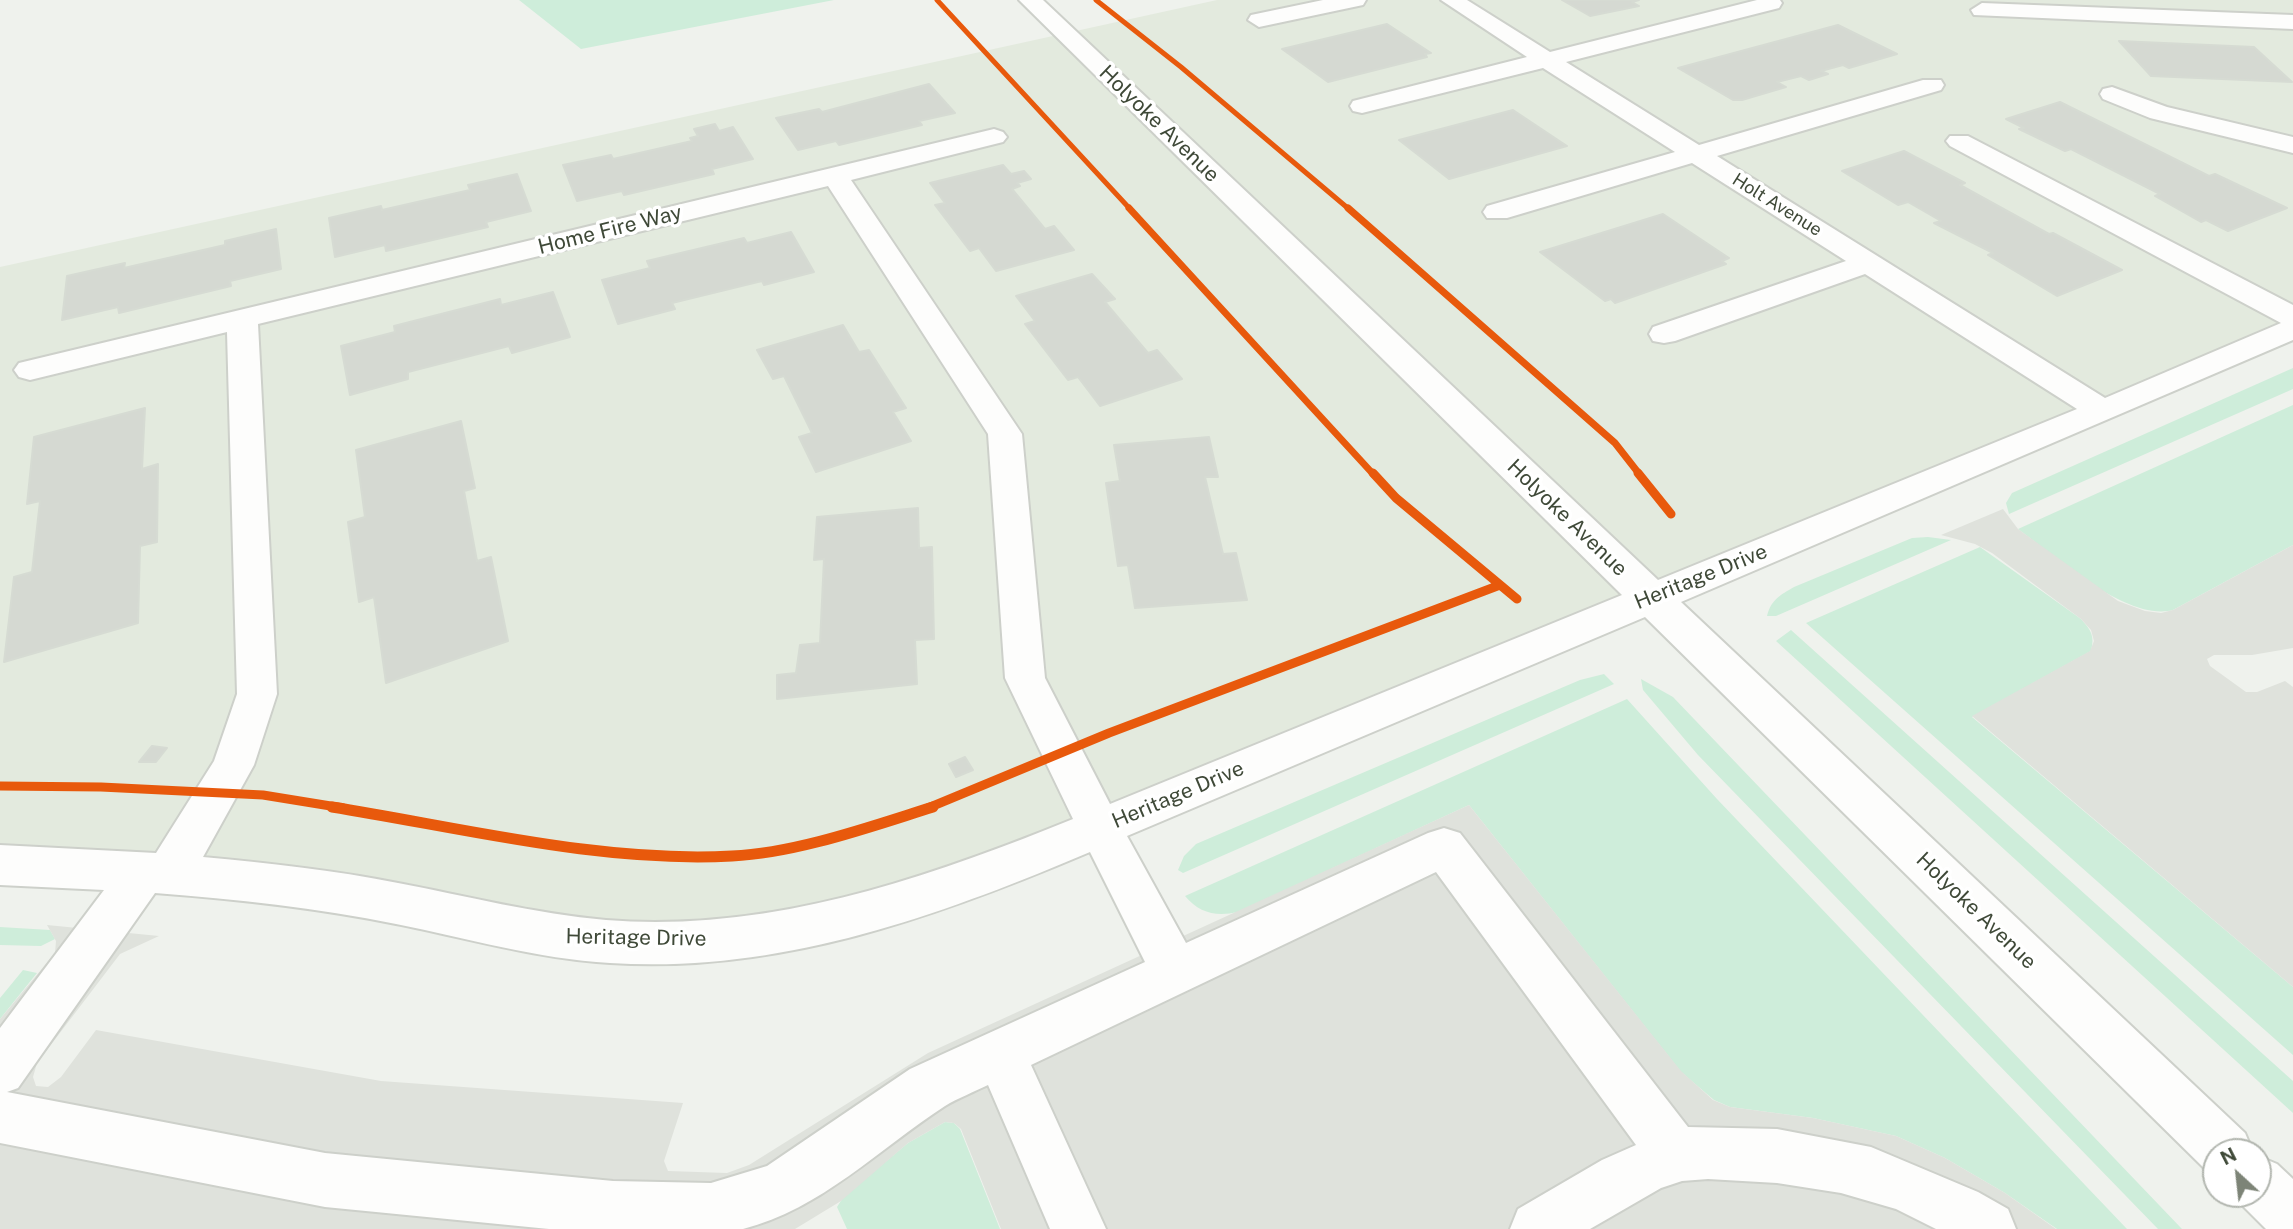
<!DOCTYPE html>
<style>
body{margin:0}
#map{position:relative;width:2293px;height:1229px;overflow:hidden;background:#eff2ed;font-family:"Public Sans",sans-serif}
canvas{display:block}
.north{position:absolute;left:2202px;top:1138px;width:70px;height:70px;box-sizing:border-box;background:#fff;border:2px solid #b2b6af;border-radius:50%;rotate:333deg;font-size:19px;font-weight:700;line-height:28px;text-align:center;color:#3f4938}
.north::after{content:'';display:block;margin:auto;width:24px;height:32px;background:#7d8477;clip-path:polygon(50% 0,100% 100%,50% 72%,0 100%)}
</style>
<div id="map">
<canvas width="2293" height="1229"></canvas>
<div class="north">N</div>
</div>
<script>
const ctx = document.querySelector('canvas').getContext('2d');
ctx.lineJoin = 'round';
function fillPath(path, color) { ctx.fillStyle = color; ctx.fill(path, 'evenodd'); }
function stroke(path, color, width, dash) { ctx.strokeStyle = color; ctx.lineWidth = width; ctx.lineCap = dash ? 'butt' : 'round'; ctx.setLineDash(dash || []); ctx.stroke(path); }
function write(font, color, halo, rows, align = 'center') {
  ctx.font = font + ' "Public Sans",sans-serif'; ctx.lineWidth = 7; ctx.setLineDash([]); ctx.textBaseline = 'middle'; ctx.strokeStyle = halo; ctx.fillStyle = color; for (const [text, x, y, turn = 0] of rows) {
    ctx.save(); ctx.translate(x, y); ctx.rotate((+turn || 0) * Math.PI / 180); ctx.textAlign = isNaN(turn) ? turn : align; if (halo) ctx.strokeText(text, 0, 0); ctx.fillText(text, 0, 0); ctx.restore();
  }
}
fillPath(new Path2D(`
 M1217 0H2293V329L1100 828 734 940 0 865V267Z`), '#e3eade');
fillPath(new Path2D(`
 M519 0H834L581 49Z
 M2293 368V389L2009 514 2006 503 2012 493Z
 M2293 405V545L2173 610C2127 622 2055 556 2018 529Z
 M1928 537 1951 540 1776 616H1767C1771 600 1780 595 1794 587L1912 538Z
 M1980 547 2081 619C2091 630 2095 636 2091 651L1972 717 2293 987V1055L1806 623Z
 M1791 630 2293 1081V1113L1776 641Z
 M1604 674 1614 684 1183 873 1178 870 1184 856 1196 844 1580 680Z
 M1641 679 1673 697 2182 1229H2158L1698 755 1643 690Z
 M1627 699 1717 799 2127 1229H2057L2005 1193 1945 1158 1896 1136 1813 1118 1730 1107 1714 1100 1681 1072 1469 805 1238 912C1216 917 1199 913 1185 896Z
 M0 927 50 930 55 939 41 946 0 945Z
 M23 970 37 973 0 1019V998Z
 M945 1122 954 1123 960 1129 1000 1229H847L837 1207 844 1196 908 1143Z`), '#ceedda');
fillPath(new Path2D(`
 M2003 509 2018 529 2118 601 2145 611 2161 613 2173 610 2293 545V648L2252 655H2214L2207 659 2210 666 2246 692H2257L2285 681 2293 687V987L1972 716 2090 651 2094 641 2091 630 2081 619 1992 553 1975 544 1941 535Z
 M1469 805 1681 1071 1713 1100 1730 1107 1813 1118 1896 1136 1945 1158 2005 1193 2056 1229H1001L961 1129 954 1123 945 1122 908 1143 841 1201 795 1229H0V1019L55 953 56 941 47 925 159 936 120 954 37 1063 33 1077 36 1086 48 1087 61 1077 96 1030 381 1081 683 1103 664 1161 668 1171 727 1173 749 1165 928 1053Z`), '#dfe2dc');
const building = new Path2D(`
 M1562 0H1639L1632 2 1639 6 1590 16Z
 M1387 24 1431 53 1425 54 1427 57 1328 82 1282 49Z
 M1838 25 1897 54 1849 68 1843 65 1821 71 1828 74 1809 80 1801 76 1777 82 1786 87 1742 100H1733L1678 68Z
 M2119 41 2254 47 2292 82 2151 76Z
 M929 84 955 113 919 121 922 125 839 145 836 141 798 150 776 118 819 109 822 112Z
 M2060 102 2209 176 2215 174 2287 208 2228 231 2206 220 2201 222 2155 196 2160 194 2071 149 2065 151 2019 129 2024 128 2006 119Z
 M1513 110 1567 146 1449 179 1399 140Z
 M715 124 719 131 733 127 753 159 712 169 714 174 624 195 622 191 577 201 563 165 611 155 613 159 692 141 690 138 698 136 694 129Z
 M1904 151 1965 183 1960 185 2049 234 2053 233 2122 270 2057 296 1988 255 1993 253 1934 223 1941 221 1908 202 1898 205 1842 171Z
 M1003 165 1011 174 1024 171 1031 179 1017 183 1020 186 1012 189 1045 229 1054 226 1074 250 996 271 979 248 970 251 935 205 945 203 930 183Z
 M517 174 531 211 486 222 488 227 386 251 385 245 335 257 329 218 381 206 382 210 470 190 468 185Z
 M1663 214 1729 258 1722 261 1726 264 1615 303 1611 299 1605 301 1540 252Z
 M276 229 281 269 230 281 231 286 119 313 118 307 62 320 67 276 125 263 124 268 225 245V241Z
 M791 232 814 272 764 285 762 281 672 303 675 309 618 324 602 280 650 268 647 261 744 238 747 243Z
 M1092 274 1115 299 1105 302 1148 353 1157 350 1182 379 1100 406 1078 377 1068 380 1025 324 1035 321 1016 296Z
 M553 292 570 337 512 353 509 346 408 372V379L350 395 341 346 395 332 394 326 500 299 501 305Z
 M843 325 859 352 869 350 906 408 893 412 911 441 816 472 799 437 812 433 784 376 773 379 757 350Z
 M145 408 142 469 158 464 157 542 140 546 138 623 4 662 14 577 32 572 40 501 27 504 34 437Z
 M461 421 475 488 464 491 477 561 491 557 508 641 386 683 374 597 359 602 348 522 365 517 356 450Z
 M1209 437 1218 477H1205L1223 554 1236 553 1247 600 1135 608 1128 565 1118 566 1106 483 1120 481 1114 445Z
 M918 508 919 548 932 547 934 639 915 640 917 684 777 699V675L796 673 800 645 820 643 824 559 814 560 817 517Z
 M152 746 167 748 156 762H139Z
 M965 757 973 770 956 777 949 764Z`);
fillPath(building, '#d5d9d2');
stroke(building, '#d6dbd3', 2);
const minor = new Path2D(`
 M1019 0H1043L1658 580 2077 409 1865 274 1675 341 1664 343 1653 341 1649 334 1653 327 1846 261 1692 163 1507 218H1487L1483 212 1487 206 1675 152 1543 68 1362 113 1353 111 1350 106 1353 101 1527 57 1441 0H1467L1550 52 1757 0H1780L1782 3 1779 8 1566 62 1699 145 1923 80H1941L1944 85 1941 90 1717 156 2105 398 2281 323 1950 146 1946 141 1950 136H1968L2293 305V340L1681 602 2245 1133 2253 1152H2216V1174L2207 1171 1645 617 1127 836 1186 943 1428 833 1444 828 1460 833 1688 1127 1777 1129 1871 1147 1978 1192 2008 1209 2016 1229H1936L1896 1209 1841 1193 1777 1183 1708 1179 1682 1181 1661 1188 1590 1229H1510L1518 1209 1602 1160 1636 1145 1436 872 1031 1065 1106 1229H1050L988 1085C974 1092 958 1098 945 1106 879 1149 821 1209 743 1229H549L325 1207 0 1143V1028L104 890 0 885V845L156 853 214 761 237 694 227 332 30 380 19 377 14 370 19 363 994 129 1003 132 1007 137 1003 142 851 180 1022 434 1045 678 1110 804 1622 595ZM828 186 988 434 1005 678 1073 819C925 879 769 933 606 920 536 914 467 896 398 883 334 870 268 863 203 857L254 765 277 694 258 324ZM1090 852 1145 962 910 1069 767 1166 711 1183 613 1181 325 1153 7 1092 18 1088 155 893C236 899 317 908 396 924 467 938 537 959 610 963 778 974 937 917 1090 852Z
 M1323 0H1366L1363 5 1259 27 1248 20 1251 15Z
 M1982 3 2293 15V29L1974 15 1971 10Z
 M2112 87 2167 107 2293 137V153L2150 118 2103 99 2100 94 2103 89Z
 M2258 1156 2277 1164 2293 1179V1229H2266L2239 1202 2236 1194H2258Z`);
stroke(minor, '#cdd0ca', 4);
fillPath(minor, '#fdfdfc');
stroke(new Path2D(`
 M937 0 1131 210
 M1096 0 1181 67 1350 210`), '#e8590c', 5);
stroke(new Path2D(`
 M1129 208 1374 475
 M1348 208 1615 443 1640 475`), '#e8590c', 7);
stroke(new Path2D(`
 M1373 473 1396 498 1517 599
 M1638 473 1671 514
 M0 786 101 787 263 795 343 808
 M928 808 1109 733 1500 585`), '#e8590c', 9);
stroke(new Path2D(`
 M332 807C463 828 600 863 732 856 797 853 872 826 933 807`), '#e8590c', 11);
write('18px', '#3f4938', '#fff', [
 ["Holt Avenue",1777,205,32]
]);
write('21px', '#3f4938', '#fff', [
 ["Holyoke Avenue",1159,124,44],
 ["Home Fire Way",610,230,-14],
 ["Holyoke Avenue",1567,518,44],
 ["Heritage Drive",1701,577,-22],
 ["Heritage Drive",1178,795,-23],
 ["Holyoke Avenue",1976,911,44],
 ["Heritage Drive",636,938,1]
]);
</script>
